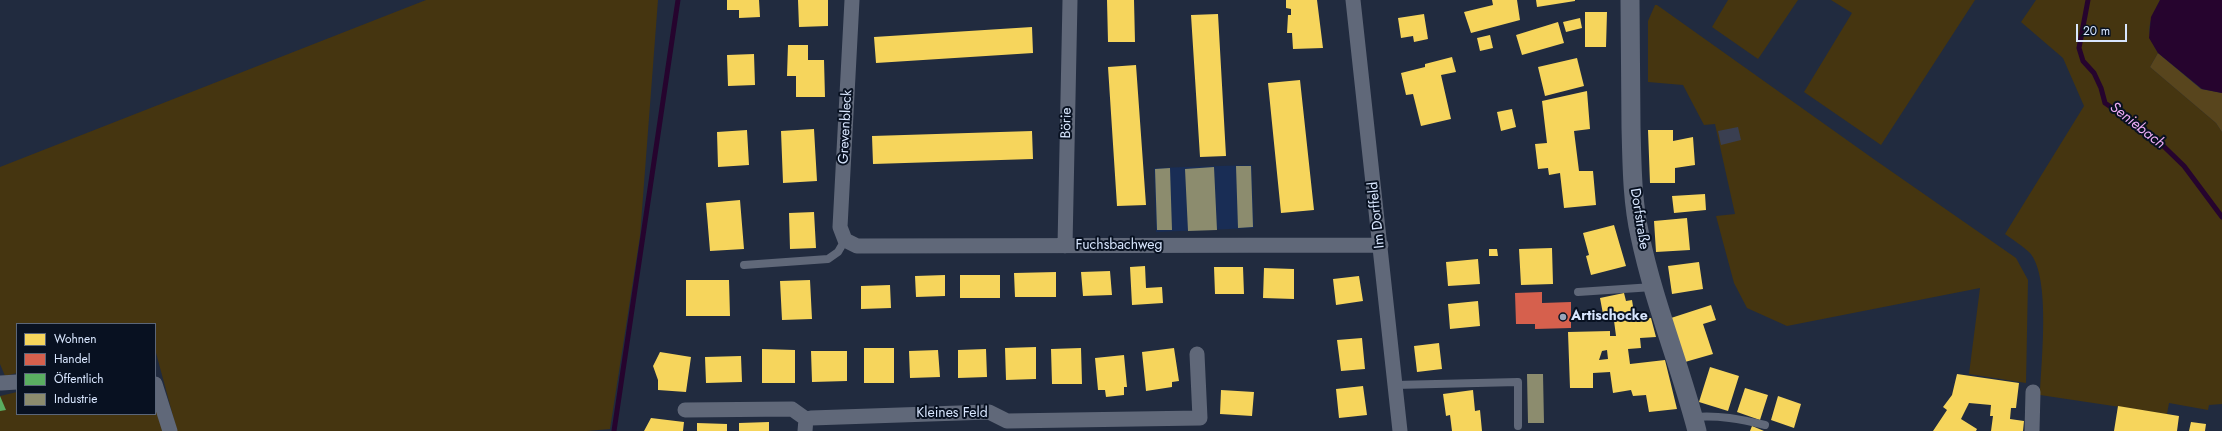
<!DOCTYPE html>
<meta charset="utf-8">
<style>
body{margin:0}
#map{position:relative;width:2222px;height:431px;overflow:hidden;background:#212b3f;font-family:Jost,sans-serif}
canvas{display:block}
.legend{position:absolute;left:16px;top:323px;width:140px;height:92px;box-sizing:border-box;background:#081121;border:1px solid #5b6679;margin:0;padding:5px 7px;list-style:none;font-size:12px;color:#d8e6fe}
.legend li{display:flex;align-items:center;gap:8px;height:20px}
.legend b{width:20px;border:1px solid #5b6679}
.scale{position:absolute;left:2076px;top:24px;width:51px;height:18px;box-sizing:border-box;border:2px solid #d8e6fe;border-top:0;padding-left:5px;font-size:12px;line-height:14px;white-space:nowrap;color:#d8e6fe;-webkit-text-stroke:3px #081121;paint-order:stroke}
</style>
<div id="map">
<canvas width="2222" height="431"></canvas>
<ul class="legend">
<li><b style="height:11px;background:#f6d55c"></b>Wohnen</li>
<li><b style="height:11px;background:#d6604d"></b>Handel</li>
<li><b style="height:11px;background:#5aae61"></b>Öffentlich</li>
<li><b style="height:11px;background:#8c8c6e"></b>Industrie</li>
</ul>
<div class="scale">20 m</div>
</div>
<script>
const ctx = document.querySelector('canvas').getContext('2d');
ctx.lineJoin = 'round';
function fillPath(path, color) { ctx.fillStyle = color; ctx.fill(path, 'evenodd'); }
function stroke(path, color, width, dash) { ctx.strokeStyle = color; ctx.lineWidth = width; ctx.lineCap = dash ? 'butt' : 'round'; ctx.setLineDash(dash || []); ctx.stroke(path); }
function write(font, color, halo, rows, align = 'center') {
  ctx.font = font + ' Jost,sans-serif'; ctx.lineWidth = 4; ctx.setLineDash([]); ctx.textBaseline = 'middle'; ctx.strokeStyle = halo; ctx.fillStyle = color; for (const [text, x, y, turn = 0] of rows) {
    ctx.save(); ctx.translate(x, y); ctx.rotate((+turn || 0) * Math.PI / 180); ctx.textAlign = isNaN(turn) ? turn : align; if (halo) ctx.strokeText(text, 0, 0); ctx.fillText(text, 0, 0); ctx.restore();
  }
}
fillPath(new Path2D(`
 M1252 165 1254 228 1156 232 1154 168Z`), '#192d55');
fillPath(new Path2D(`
 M426 0H658L640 236 610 429 587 431H177L155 349V324H17V373L5 376 0 364V167Z
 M1728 0H1798L1758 59 1712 27Z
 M1831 0H1975L1881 145 1804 92 1852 13Z
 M2036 0H2160C2149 23 2144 30 2158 53L2150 67 2216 123 2222 132V404L2209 405 2208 410 2169 403 2167 414 2040 395C2041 362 2051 278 2030 253 2023 246 2013 240 2005 234L2084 106 2063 58 2021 22Z
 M1655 5H1657L1875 160 2016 258 2028 280 2026 383 1969 374 1980 288 1787 326 1747 308 1734 283 1716 216 1735 214 1715 124 1704 125 1683 85 1648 82V21Z
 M17 392V414H155V407L163 431H0V396Z`), '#453510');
fillPath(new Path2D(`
 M2158 53 2201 89 2222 93V132L2216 123 2150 67Z`), '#58451d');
fillPath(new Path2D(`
 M2160 0H2222V93L2202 89 2158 53 2149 38 2151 17Z`), '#26042e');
fillPath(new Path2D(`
 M727 0H759L760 17 739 18V10H727Z
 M798 0H828V26L799 27Z
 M1107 0H1134L1135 42H1108Z
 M1286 0H1317L1323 48 1293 49 1292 33H1287L1288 15H1291V9L1286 8Z
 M1492 0H1517L1520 20 1471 33 1464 12 1493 5Z
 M1536 0H1575V1L1537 7Z
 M1585 12H1607L1606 47H1585Z
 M1218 14 1226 156 1200 157 1191 15Z
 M1424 14 1428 39 1414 42 1413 36 1401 38 1398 18Z
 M1580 18 1582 28 1566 32 1563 22Z
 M1558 22 1564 43 1522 55 1516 35Z
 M1032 27 1033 53 876 63 874 37Z
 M1490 35 1493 48 1480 51 1477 38Z
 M788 45H808V60H824L825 97H796V76H787Z
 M754 54 755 85 728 86 727 55Z
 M1452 57 1456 72 1441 75 1451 119 1421 126 1413 94 1406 95 1401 73 1425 67V64Z
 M1577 58 1584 86 1545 96 1538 67Z
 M1136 65 1146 205 1117 206 1108 67Z
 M1300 80 1314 210 1281 213 1268 83Z
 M1587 91 1590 129 1574 131 1579 171H1593L1596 205 1564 208 1560 173 1549 175 1548 168 1538 169 1535 144 1547 143 1542 101Z
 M1512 109 1516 127 1501 131 1497 112Z
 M814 129 817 181 783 183 781 131Z
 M747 130 749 165 718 167 717 132Z
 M1648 130H1673V141L1693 137 1695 165 1675 168V183H1650Z
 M1032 131 1033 159 873 164 872 136Z
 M1705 194 1706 210 1674 213 1672 196Z
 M740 200 744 249 710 251 706 203Z
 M814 212 816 248 790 249 789 213Z
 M1687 218 1690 250 1656 252 1654 221Z
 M1614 225 1626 266 1591 275 1586 256 1589 255 1583 233Z
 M1552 248 1553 284 1521 285 1519 249Z
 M1489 249H1497L1498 256H1489Z
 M1478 259 1480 284 1448 286 1446 262Z
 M1699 262 1703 289 1672 294 1668 266Z
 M1145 266 1146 288 1162 287 1163 303 1132 305 1130 267Z
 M1214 267H1243L1244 294H1215Z
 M1264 268 1294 269V299L1263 298Z
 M1110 271 1112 295 1083 296 1081 272Z
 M1056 272V297H1015L1014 273Z
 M945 275V296L916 297 915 276Z
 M960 275H1000V298H960Z
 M1359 276 1363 301 1336 305 1333 279Z
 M686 280H729L730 316H686Z
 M810 280 812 319 782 320 780 281Z
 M890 285 891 308 861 309V286Z
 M1624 293 1626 301 1632 300 1635 319 1651 318 1656 337 1640 338 1641 348 1628 349 1630 364 1665 360 1677 409 1649 412 1646 395 1633 396 1631 390 1613 393 1610 372 1593 373V388H1570L1568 332 1610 331V336H1616L1613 313 1603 314 1600 298ZM1607 350 1608 359 1599 360 1602 351Z
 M1478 301 1480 326 1450 329 1448 304Z
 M1711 305 1716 320 1703 324 1713 354 1685 362 1671 318Z
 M1362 338 1365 369 1341 371 1337 340Z
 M1439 343 1442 369 1417 372 1414 346Z
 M1036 347V379L1006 380 1005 348Z
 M864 348H894V383H864Z
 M1081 348 1082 384H1052L1051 349Z
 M1174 348 1179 381 1172 382V387L1146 391 1142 352Z
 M762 349 795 350V383H762Z
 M986 349 987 377 958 378V350Z
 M938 350 940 377 910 378 909 351Z
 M811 351H847V381L812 382Z
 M660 352 691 357 686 392 658 390V380L653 366Z
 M1124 355 1127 387H1124V395L1106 397 1105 390H1098L1095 358Z
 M741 356 742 382 706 383 705 357Z
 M1710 367 1739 376 1728 411 1699 402Z
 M1957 374 2019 383 2016 408H2011L2010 419 2024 421 2023 431H1991L1993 416H1990L1991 405 1969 403 1961 419 1977 429 1976 431H1933L1947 410 1943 407 1952 395Z
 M1363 386 1367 415 1339 418 1336 389Z
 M1745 388 1768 395 1760 420 1737 412Z
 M1221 390 1254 392 1252 416 1220 414Z
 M1473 390 1475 411 1480 410 1482 431H1452L1450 415 1446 416 1443 394Z
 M1778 396 1801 404 1794 428 1771 420Z
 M2118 406 2179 416 2177 431H2114Z
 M651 418 684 422 683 431H644Z
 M769 422V431H739V423Z
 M2191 422 2206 424 2205 431H2189Z
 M697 423 727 424V431H697Z
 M1752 426 1764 431H1750Z`), '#f6d55c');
fillPath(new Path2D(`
 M1542 292V303L1571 302V328L1535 329V324H1516L1515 293Z`), '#d6604d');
fillPath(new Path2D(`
 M0 396 6 410 0 411Z`), '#5aae61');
fillPath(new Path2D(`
 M1236 166H1251L1253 227 1238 228Z
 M1214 167 1217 230 1188 231 1185 169Z
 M1170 168 1172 230H1157L1155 169Z
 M1527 374H1543L1544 423H1528Z`), '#8c8c6e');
stroke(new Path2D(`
 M2088 0 2079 48 2083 61 2094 73 2101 88 2105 103 2152 135 2184 166 2222 217
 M614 431 678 0`), '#26042e', 5);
fillPath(new Path2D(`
 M1738 127 1741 140 1721 145 1718 131Z`), '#3a3f51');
stroke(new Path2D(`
 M744 265 828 259 838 252 845 240
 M1578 292 1653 287
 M1395 385 1518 382V426
 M1694 417C1719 415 1740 419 1765 425`), '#606879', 8);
stroke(new Path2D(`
 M852 0 840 227 845 240 857 246 1381 245
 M1353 0 1400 431
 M1065 246 1070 0
 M1 383 17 382
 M155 384 170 431
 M685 410 792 409 806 419
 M805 431 806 419 811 418 989 412 1007 421 1200 418 1197 354
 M2032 431 2033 392`), '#606879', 15);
stroke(new Path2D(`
 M1630 0C1630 42 1631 85 1631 127 1632 164 1632 201 1640 236 1654 303 1680 365 1697 431`), '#606879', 19);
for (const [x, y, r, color] of [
 [1563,317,4,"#98a5bb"]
]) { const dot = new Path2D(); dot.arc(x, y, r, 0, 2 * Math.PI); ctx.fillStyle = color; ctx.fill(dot); stroke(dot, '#081121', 1.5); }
write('14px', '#d8e6fe', '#081121', [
 ["Börie",1067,123,-89],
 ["Grevenbleck",846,127,-87],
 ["Im Dorffeld",1377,215,-96],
 ["Dorfstraße",1639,219,81],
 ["Fuchsbachweg",1119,246],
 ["Kleines Feld",952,414]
]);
write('bold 14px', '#d8e6fe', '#081121', [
 ["Artischocke",1571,317]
], 'left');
write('italic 15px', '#ebaaf3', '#081121', [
 ["Seniebach",2137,126,38]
]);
</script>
